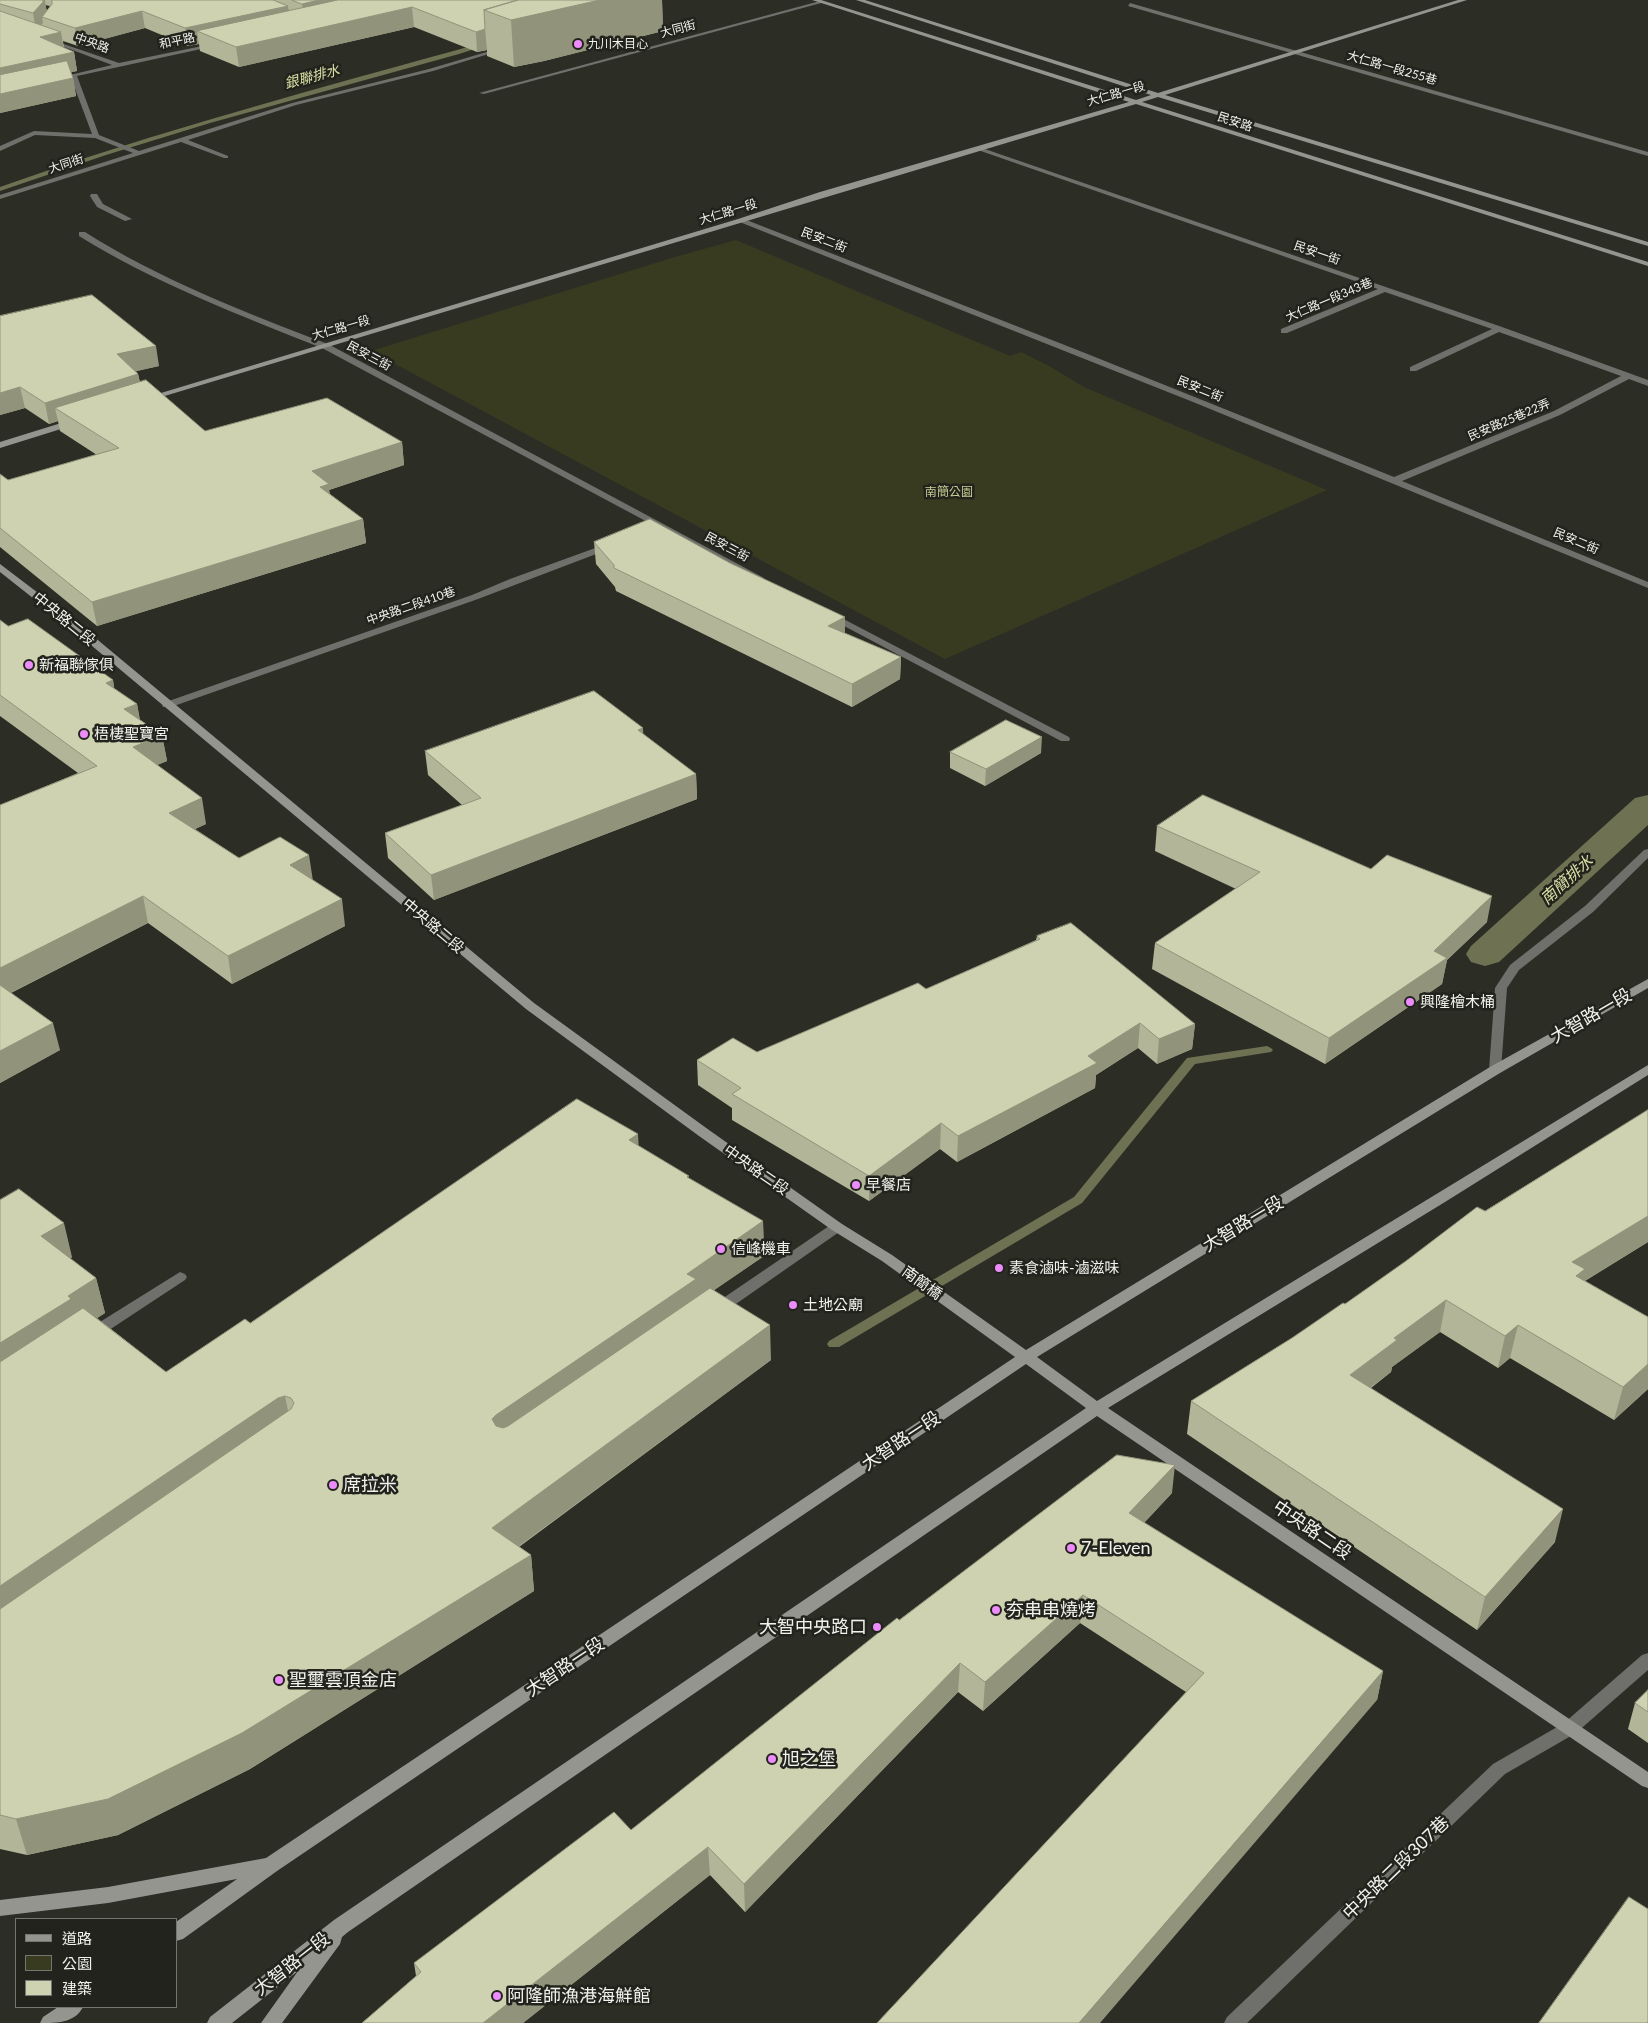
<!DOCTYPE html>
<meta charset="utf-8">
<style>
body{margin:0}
#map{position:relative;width:1648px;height:2023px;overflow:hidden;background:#2c2d25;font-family:Lato,"Noto Sans TC",sans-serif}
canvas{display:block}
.legend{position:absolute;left:15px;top:1918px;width:162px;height:90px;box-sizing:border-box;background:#22231c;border:1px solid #757670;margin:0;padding:6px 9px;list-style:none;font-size:15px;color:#f1f2ed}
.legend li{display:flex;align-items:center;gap:10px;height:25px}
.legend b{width:25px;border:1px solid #757670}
</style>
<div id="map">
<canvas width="1648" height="2023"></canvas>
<ul class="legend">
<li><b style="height:6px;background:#94958f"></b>道路</li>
<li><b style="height:14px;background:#393b21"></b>公園</li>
<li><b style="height:14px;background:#cfd2b0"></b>建築</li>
</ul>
</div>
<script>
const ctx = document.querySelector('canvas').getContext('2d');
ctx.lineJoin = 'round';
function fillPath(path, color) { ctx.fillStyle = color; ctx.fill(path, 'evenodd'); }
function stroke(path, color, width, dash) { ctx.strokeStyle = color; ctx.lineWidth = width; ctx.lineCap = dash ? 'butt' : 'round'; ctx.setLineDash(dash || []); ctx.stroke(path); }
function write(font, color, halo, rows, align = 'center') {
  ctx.font = font + ' Lato,"Noto Sans TC",sans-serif'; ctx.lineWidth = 5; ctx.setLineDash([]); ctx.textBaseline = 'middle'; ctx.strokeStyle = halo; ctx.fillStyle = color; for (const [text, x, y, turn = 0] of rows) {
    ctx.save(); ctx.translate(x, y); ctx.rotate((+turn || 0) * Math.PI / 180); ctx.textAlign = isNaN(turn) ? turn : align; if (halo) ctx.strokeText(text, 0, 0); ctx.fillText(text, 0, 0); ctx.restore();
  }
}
fillPath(new Path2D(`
 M736 240 1010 356 1021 352 1049 366 1084 387 1327 490 945 659 371 351 675 257Z`), '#393b21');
fillPath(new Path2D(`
 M482 43 484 46 459 54 210 123 106 155 0 191V187C158 131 320 88 482 43Z
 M1267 1046 1271 1048 1273 1050 1271 1052 1195 1064 1082 1203 839 1347H829L827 1344 829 1341 1074 1197 1187 1058Z`), '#6f7252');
fillPath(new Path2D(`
 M1648 795V825L1499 962 1485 966 1471 962 1466 954 1471 946 1635 798Z`), '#6f7252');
fillPath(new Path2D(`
 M820 1 825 2 484 94 479 93Z
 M1130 3 1648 152V156L1128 6Z
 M46 38 119 63 217 43 215 46 77 76 99 135 139 151 292 103 429 69 500 48 505 49 433 71 296 105 188 140 228 156V158H224L181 142 0 199V195L133 153 95 138 35 135 0 151V146L34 131 92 134 71 78 56 81 53 79 112 65 46 40Z
 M975 147H979L1502 327 1648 380V386L1629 379 1560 415 1402 481 1648 582V588L1193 402 737 221 744 219 1085 353 1394 477 1554 411 1621 376 1499 332 1416 371H1410V367L1492 329 1385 292 1287 333H1281V329L1378 289 975 149Z
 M91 194H97L103 204 132 219 125 221 97 207 90 196Z
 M79 232H85C159 279 246 313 328 344L764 578 759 581 756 580 322 348C241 316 153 282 79 236Z
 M609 543 612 544V548L478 599 171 707H163L162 705 163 703 472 595 510 579Z
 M832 613 1069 737 1070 739 1069 741H1061L829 618 827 616Z
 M1648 849V858L1593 912 1519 970 1507 988 1501 1070 1495 1074 1490 1073 1489 1070 1495 988 1510 965 1585 906 1644 850Z
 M837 1222 842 1224 844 1227 842 1230 723 1313H713L711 1309 713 1305 832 1224Z
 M180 1272 185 1274 187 1277 185 1280 97 1338 92 1339 87 1338 85 1334 87 1330Z
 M1648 1653V1670L1576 1733 1505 1774 1247 2023H1224L1227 2017 1493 1764 1564 1723 1642 1655Z`), '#6f6f6b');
fillPath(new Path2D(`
 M812 0H821L1136 100 1151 95 856 0H865L1158 93 1458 0H1467L1165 95 1648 242V246L1158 97 1142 102 1648 262V266L1136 104 148 401 141 399 738 219 820 192 1129 102Z
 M74 419 77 420V424L0 448V442Z
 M0 564 75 621 534 1003 709 1130 842 1224 892 1255 1026 1350 1490 1067 1648 979V988L1500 1073 1037 1357 1097 1401 1648 1065V1075L1445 1202 1108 1408 1648 1772V1788L1642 1786 1097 1416 348 1932 342 1937 340 1944 282 2023H261L298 1971 232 2023H207L210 2017 334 1920 1086 1408 1026 1364 277 1871 183 1939 176 1941V1922L237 1879 108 1903 0 1916V1900L108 1887 266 1858 1015 1357 882 1261 832 1230 699 1136 526 1009 67 625 0 572Z
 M58 2007H83C75 2023 57 2023 40 2023L43 2017Z`), '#94958f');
fillPath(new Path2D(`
 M0 0H662L663 31 544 61 514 67 487 56V50L477 52 414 27 239 67 200 51 199 44 188 46 145 28 78 46 63 41 64 48 74 52 77 71 71 72 73 78 76 96 0 113ZM45 5 50 6 47 11Z
 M0 316 159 366 136 371 138 374 140 382 205 431 402 442 404 465 329 490 330 494 363 519 366 543 97 626 0 547V474L8 480 97 455 60 431 58 421 49 424 25 408 0 415Z
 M594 542 730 563 845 617V633L901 657 900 679 852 707 616 591 615 587 596 564Z
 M0 620 8 626 113 680 114 688 137 704 140 720 162 735 167 761 157 765 206 824 195 829 239 858 313 880 345 926 232 984 148 923 11 993 60 1050 0 1083V805L78 773 0 716Z
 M643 734 696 774 697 799 434 900 388 858 385 833 462 805 428 775 425 751Z
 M950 752 1041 753 985 786 950 768Z
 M1157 826 1487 922 1447 960 1442 984 1325 1064 1152 969 1155 943 1236 889 1155 851Z
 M1037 936 1195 1024 1192 1049 1157 1064 1138 1048 1096 1075 1095 1088 957 1162 940 1149 869 1201 732 1120V1108L698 1085 697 1060 757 1052 926 989 1036 940Z
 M1648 1110V1242L1585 1281 1648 1317V1389L1614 1420 1510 1358 1498 1368 1440 1332 1392 1367 1391 1372 1371 1388 1555 1542 1477 1630 1187 1434 1191 1401 1292 1338 1345 1304 1485 1211Z
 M639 1146 689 1179 763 1221 764 1256 714 1290 771 1360 519 1547 531 1555 534 1591 250 1769 118 1835 27 1855 0 1849V1200L72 1257 70 1259 96 1278 105 1313 97 1318 166 1372 250 1323Z
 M1172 1493 1144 1523 1383 1671 1377 1700 1186 1692 1080 1623 983 1711 958 1692 745 1912 710 1875 523 2023H362L416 1976 414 1963 631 1830 899 1620Z
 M1648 1690V1743L1628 1729 1635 1703Z`), '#b2b597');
fillPath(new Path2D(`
 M43 0H45L47 13 46 19V18L42 17 43 23 36 31 33 13Z
 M319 0H392L304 21 302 4Z
 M584 0H662L663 31 544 61 514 67 511 20Z
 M288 6 291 23 197 31 199 44 188 46 185 28Z
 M412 7 414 27 239 67 236 47Z
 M142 11 145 28 78 46 75 28Z
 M485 29 487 50 477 52 476 32Z
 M61 32 64 50 40 37Z
 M74 52 77 71 0 87V68Z
 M73 78 76 96 0 113V94Z
 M156 346 159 366 120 375 117 354Z
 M138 374 142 394 55 408 58 421 49 424 45 403Z
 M20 387 25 408 0 415V393Z
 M402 442 404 465 329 490 332 507 312 471Z
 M363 519 366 543 97 626 92 602Z
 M845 617V640L828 626Z
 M901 657 900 679 852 707V684Z
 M113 680 117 706 106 683Z
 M137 704 141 729 124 709Z
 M643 728 644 752 638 730Z
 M162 735 167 761 138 773 133 747Z
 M1042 737 1041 753 985 786 986 769Z
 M696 774 697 799 434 900 431 875Z
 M202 798 206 824 174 839 169 813Z
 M309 855 313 881 290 865Z
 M143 896 148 923 0 998V968Z
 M1492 896 1487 922 1447 960 1442 984 1325 1064 1329 1038 1434 951Z
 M342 899 345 926 232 984 228 956Z
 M53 1023 60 1050 0 1083V1051Z
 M1140 1023 1138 1048 1096 1075 1095 1088 957 1162 958 1136 1088 1056Z
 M1195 1024 1192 1049 1157 1064 1159 1039Z
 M941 1123 940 1149 869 1201V1176Z
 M638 1134 640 1168 629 1140Z
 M1648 1216V1242L1581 1283 1577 1301 1572 1262Z
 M763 1221 764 1256 697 1302 500 1450 492 1419 496 1415 687 1274Z
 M64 1223 72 1257 50 1271 41 1236Z
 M96 1278 105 1313 79 1330 0 1385V1343L68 1296Z
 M1446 1300 1440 1332 1392 1367 1391 1372 1344 1407 1350 1375 1394 1338Z
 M770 1325 771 1360 496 1563 492 1528Z
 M1518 1325 1510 1358 1498 1368 1505 1336Z
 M1648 1364V1389L1614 1420 1623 1387Z
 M285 1396 292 1431 0 1630V1586L278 1398Z
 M1175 1465 1172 1493 1126 1542 1129 1513Z
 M1563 1509 1555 1542 1477 1630 1485 1597Z
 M531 1555 534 1591 250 1769 118 1835 27 1855 16 1819Z
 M1083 1595 1080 1623 983 1711 985 1682Z
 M960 1663 958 1692 745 1912 744 1884Z
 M1383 1671 1377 1700 1100 2023H1079Z
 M708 1847 710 1875 523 2023H483Z`), '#91937b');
const building = new Path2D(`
 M0 0H43V2L33 13 0 4Z
 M52 0H273L288 6 185 28 142 11 75 28 42 17 52 4Z
 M292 0H319L302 4Z
 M338 0H518L484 10 485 29 476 32 412 7 236 47 197 31Z
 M518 0H600L511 20 484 10Z
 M0 11 61 32 40 37 74 52 0 68Z
 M67 61 73 78 0 94V75Z
 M92 295 156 346 117 354 138 374 45 403 20 387 0 393V316Z
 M146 380 205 431 327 398 402 442 312 471 329 484 320 487 363 519 92 602 0 528V474L8 480 119 448 55 408Z
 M650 519 730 563 845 617 828 626 901 657 852 684 614 568V565L594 542Z
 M28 619 113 680 106 683 137 704 124 709 162 735 133 747 202 798 169 813 239 858 280 837 309 855 290 865 342 899 228 956 143 896 0 968V805L97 766 0 695V620L8 626Z
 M594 691 643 728 638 730 696 774 431 875 385 833 481 798 425 751Z
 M1006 720 1042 737 986 769 950 752Z
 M1203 795 1371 869 1387 855 1492 896 1434 951 1447 958 1329 1038 1155 943 1260 872 1157 826Z
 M1071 923 1195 1024 1159 1039 1140 1023 1088 1056 1097 1063 958 1136 941 1123 869 1176 732 1094 741 1088 697 1060 733 1038 757 1052 918 983 926 989 1040 939 1037 936Z
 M0 985 53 1023 0 1051Z
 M577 1099 638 1134 629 1140 689 1176 687 1177 763 1221 687 1274 696 1279 496 1415 492 1419 496 1426 503 1428 508 1426 710 1288 770 1325 492 1528 531 1555 242 1733 108 1799 16 1819 0 1815V1609L291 1409 294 1403 291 1398 285 1396 278 1398 0 1586V1362L83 1308 166 1372 245 1319 250 1323Z
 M1648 1110V1216L1572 1262 1585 1269 1576 1276 1648 1317V1364L1623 1387 1518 1325 1505 1336 1446 1300 1394 1338 1397 1340 1350 1375 1563 1509 1485 1597 1191 1401 1292 1338 1343 1303 1345 1304 1406 1261 1477 1207 1485 1211Z
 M19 1189 64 1223 41 1236 96 1278 68 1296 71 1299 0 1343V1200Z
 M1117 1455 1175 1465 1129 1513 1383 1671 1079 2023H877L1204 1673 1083 1595 985 1682 960 1663 744 1884 708 1847 483 2023H362L421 1972 414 1963 614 1812 631 1830 897 1618 899 1620Z
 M1648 1690V1712L1635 1703Z
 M1629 1897 1648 1909V2022L1647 2023H1539Z`);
fillPath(building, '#cfd2b0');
stroke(building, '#91937b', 1);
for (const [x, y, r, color] of [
 [578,44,5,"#ec8cfb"],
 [29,665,5,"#ec8cfb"],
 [84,734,5,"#ec8cfb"],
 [1410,1002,5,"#ec8cfb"],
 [856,1185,5,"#ec8cfb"],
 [721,1249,5,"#ec8cfb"],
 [999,1268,5,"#ec8cfb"],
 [793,1305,5,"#ec8cfb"],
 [333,1485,5,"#ec8cfb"],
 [1071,1548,5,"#ec8cfb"],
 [996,1610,5,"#ec8cfb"],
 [877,1627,5,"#ec8cfb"],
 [279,1680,5,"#ec8cfb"],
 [772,1759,5,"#ec8cfb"],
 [497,1996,5,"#ec8cfb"]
]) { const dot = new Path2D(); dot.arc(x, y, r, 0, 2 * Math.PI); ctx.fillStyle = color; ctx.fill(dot); stroke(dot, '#22231c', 2); }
write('12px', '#f1f2ed', '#22231c', [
 ["大同街",678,29,-15],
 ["和平路",177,41,-12],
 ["中央路",92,43,20],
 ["大仁路一段255巷",1392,68,16],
 ["大仁路一段",1116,94,-16],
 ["民安路",1235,122,18],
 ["大同街",66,164,-18],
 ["大仁路一段",728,212,-17],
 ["民安二街",824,240,21],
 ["民安一街",1317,253,19],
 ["大仁路一段343巷",1329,300,-23],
 ["大仁路一段",341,328,-16],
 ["民安三街",369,356,28],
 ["民安二街",1200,389,22],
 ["民安路25巷22弄",1509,420,-23],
 ["民安二街",1576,541,23],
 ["民安三街",727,547,28],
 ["中央路二段410巷",411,606,-19]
]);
write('12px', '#f1f2ed', '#22231c', [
 ["九川木目心",588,44]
], 'left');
write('12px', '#c8cd94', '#22231c', [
 ["南簡公園",949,492]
]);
write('italic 14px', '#dbe0a6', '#22231c', [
 ["銀聯排水",312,77,-15]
]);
write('15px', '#f1f2ed', '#22231c', [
 ["中央路二段",64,619,39],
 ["中央路二段",433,926,40],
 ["中央路二段",756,1170,35],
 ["南簡橋",922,1283,36]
]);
write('15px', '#f1f2ed', '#22231c', [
 ["新福聯傢俱",39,665],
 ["梧棲聖寶宮",94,734],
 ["興隆檜木桶",1420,1002],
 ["早餐店",866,1185],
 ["信峰機車",731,1249],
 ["素食滷味-滷滋味",1009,1268],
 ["土地公廟",803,1305]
], 'left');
write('italic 16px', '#dbe0a6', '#22231c', [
 ["南簡排水",1567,880,-42]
]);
write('18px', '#f1f2ed', '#22231c', [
 ["大智路一段",1591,1016,-30],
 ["大智路一段",1243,1224,-31],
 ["大智路一段",901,1441,-34],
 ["中央路二段",1312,1530,34],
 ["大智路一段",565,1667,-34],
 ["中央路二段307巷",1396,1868,-44],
 ["大智路一段",292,1964,-38]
]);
write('18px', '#f1f2ed', '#22231c', [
 ["席拉米",343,1485],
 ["7-Eleven",1081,1548],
 ["夯串串燒烤",1006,1610],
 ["大智中央路口",867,1627,"right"],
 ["聖璽雲頂金店",289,1680],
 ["旭之堡",782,1759],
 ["阿隆師漁港海鮮館",507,1996]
], 'left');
</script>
